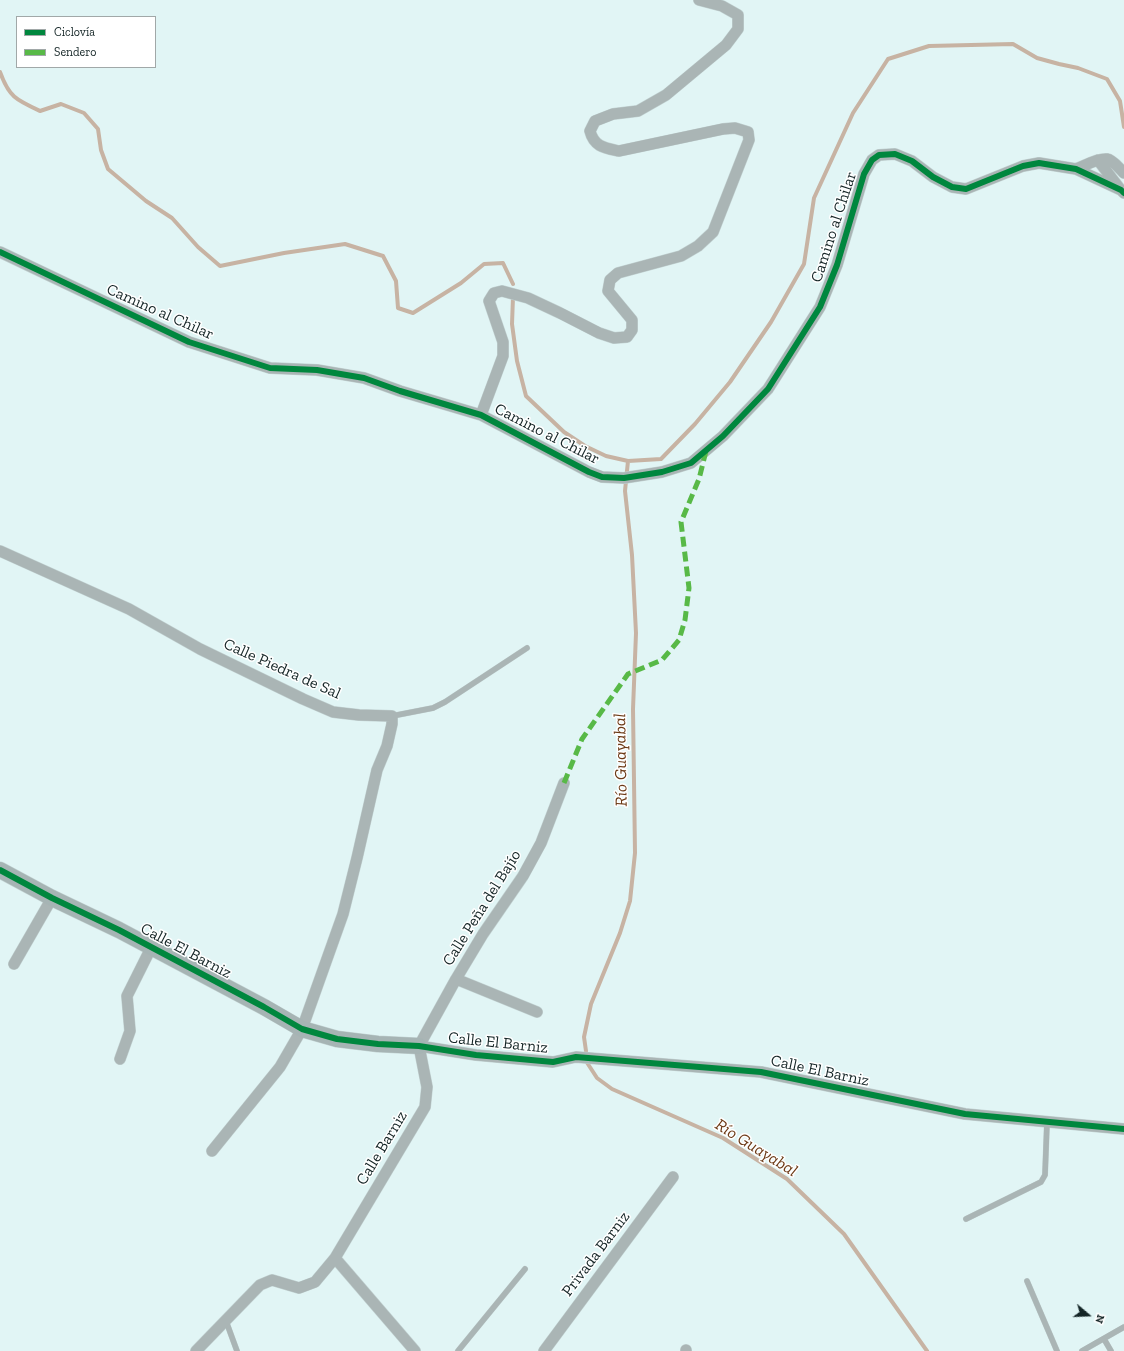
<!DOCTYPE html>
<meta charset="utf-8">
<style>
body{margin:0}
#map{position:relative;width:1124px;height:1351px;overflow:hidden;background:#e1f5f5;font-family:"Zilla Slab",serif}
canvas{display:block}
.legend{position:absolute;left:16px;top:16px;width:140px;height:52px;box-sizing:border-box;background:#fff;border:1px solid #a1a8a8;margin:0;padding:5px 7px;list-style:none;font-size:12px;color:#142526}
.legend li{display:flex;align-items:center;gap:8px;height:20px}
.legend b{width:20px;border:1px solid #a1a8a8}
.north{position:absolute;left:1068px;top:1295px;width:40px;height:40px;-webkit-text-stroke:3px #fff;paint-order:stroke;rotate:109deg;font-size:11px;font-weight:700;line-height:16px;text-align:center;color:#142526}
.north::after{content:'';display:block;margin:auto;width:14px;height:18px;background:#142526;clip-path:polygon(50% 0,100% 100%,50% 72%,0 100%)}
</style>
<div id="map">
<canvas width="1124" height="1351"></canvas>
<ul class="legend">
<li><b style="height:5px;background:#00873e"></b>Ciclovía</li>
<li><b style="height:5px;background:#58b947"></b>Sendero</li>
</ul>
<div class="north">N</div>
</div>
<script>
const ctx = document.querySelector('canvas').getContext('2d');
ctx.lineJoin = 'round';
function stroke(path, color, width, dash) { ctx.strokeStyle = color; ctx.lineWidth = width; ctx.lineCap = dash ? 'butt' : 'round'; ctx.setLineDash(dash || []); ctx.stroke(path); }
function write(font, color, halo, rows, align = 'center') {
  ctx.font = font + ' "Zilla Slab",serif'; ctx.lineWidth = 3; ctx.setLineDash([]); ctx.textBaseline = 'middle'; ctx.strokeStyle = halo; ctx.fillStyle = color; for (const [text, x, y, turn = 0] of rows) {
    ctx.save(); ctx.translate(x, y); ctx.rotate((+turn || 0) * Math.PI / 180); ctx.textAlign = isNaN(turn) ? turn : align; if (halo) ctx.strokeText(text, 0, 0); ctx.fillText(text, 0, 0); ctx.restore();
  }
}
stroke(new Path2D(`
 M0 72C9 97 16 100 40 111L61 104 84 113 98 129 101 150 108 169 146 201 172 218 198 247 220 266 284 253 345 244 383 256 396 281 398 308 413 313 461 283 484 264 503 263 513 284
 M513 297 512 324 517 361 526 396 564 432 585 446 606 456 628 461 661 459 695 424 730 382 771 322 804 264 814 198 853 113 888 59 929 46 1013 44 1037 58 1059 64 1078 68 1107 79 1120 101 1124 127
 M586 1051 584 1037 591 1004 620 933 630 901 635 853 633 709 636 633 632 555 625 491 628 461
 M586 1061 597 1078 612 1089 723 1138 787 1179 844 1234 927 1351`), '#c7b3a3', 4);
const lane = new Path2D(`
 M392 716 433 708 445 702 527 648
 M966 1219 1041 1182 1045 1175 1047 1122
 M1027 1281 1057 1351
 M226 1321 237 1351
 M1104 1339 1111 1351
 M458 1351 525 1269
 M1082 1351 1124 1327`);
const street = new Path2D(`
 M1098 160 1120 189
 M1076 169C1084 166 1097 158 1107 159 1113 160 1119 168 1124 173
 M0 252 189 342 270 368 317 370 364 378 400 391 481 415 589 472 602 477 624 478 662 472 691 463 723 436 768 389 820 307 837 265 864 174 872 160 879 155 895 154 912 161 933 177 952 187 966 189 1023 166 1039 163 1076 169 1121 190 1124 193
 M481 415 503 356V342L489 301 494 293 502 291 528 298 560 313 599 333 614 338 627 337 632 330V320L608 291 610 280 618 273 681 256 698 246 713 232 749 140 748 132 735 128 723 129 619 151C605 148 594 147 590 131L595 121 613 114 638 111 666 95 726 45 738 29V15L722 6 699 0
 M0 551 129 609 200 649 303 699 333 712 359 715 392 716V724L387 746 377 770 357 858 343 914 302 1029 280 1067 212 1151
 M14 964 52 898
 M456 979 537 1012
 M419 1046 476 1055 553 1062 576 1057 761 1072 965 1114 1124 1129
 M419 1046 456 979 483 934 523 876 541 843 564 783
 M120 1059 130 1031 127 996 151 948
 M335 1258 415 1351
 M196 1351 260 1285 272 1280 299 1288 315 1282 335 1258 425 1107 427 1087 419 1046
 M544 1351 673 1177
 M686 1351V1350`);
const secondary = new Path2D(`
 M0 870 52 898 119 930 264 1007 302 1029 337 1039 378 1044 419 1046`);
stroke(lane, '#c2d2d2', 6);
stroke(street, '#c2d2d2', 12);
stroke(secondary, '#c2d2d2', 17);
stroke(lane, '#aab5b5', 5.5);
stroke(street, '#aab5b5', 11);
stroke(secondary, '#a6b4b4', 16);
stroke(new Path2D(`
 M564 783 582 739 628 674 662 660 679 640 685 620 689 588 681 522 699 479 706 451`), '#58b947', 5, [10, 5]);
stroke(new Path2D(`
 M0 252 189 342 270 368 317 370 364 378 400 391 481 415 589 472 602 477 624 478 662 472 691 463 723 436 768 389 820 307 837 265 864 174 872 160 879 155 895 154 912 161 933 177 952 187 966 189 1023 166 1039 163 1076 169 1121 190 1124 193
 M0 870 52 898 119 930 264 1007 302 1029 337 1039 378 1044 419 1046 476 1055 553 1062 576 1057 761 1072 965 1114 1124 1129`), '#00873e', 6);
write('16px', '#142526', '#fff', [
 ["Camino al Chilar",834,227,-72],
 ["Camino al Chilar",160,312,24],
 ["Camino al Chilar",547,434,27],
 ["Calle Piedra de Sal",282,669,24],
 ["Calle Peña del Bajío",482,908,-58],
 ["Calle El Barniz",186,951,28],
 ["Calle El Barniz",498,1043,6],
 ["Calle El Barniz",820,1071,12],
 ["Calle Barniz",382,1148,-59],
 ["Privada Barniz",596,1254,-53]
]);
write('italic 17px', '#6c3a16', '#fff', [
 ["Río Guayabal",621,760,-91],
 ["Río Guayabal",756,1148,32]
]);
</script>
